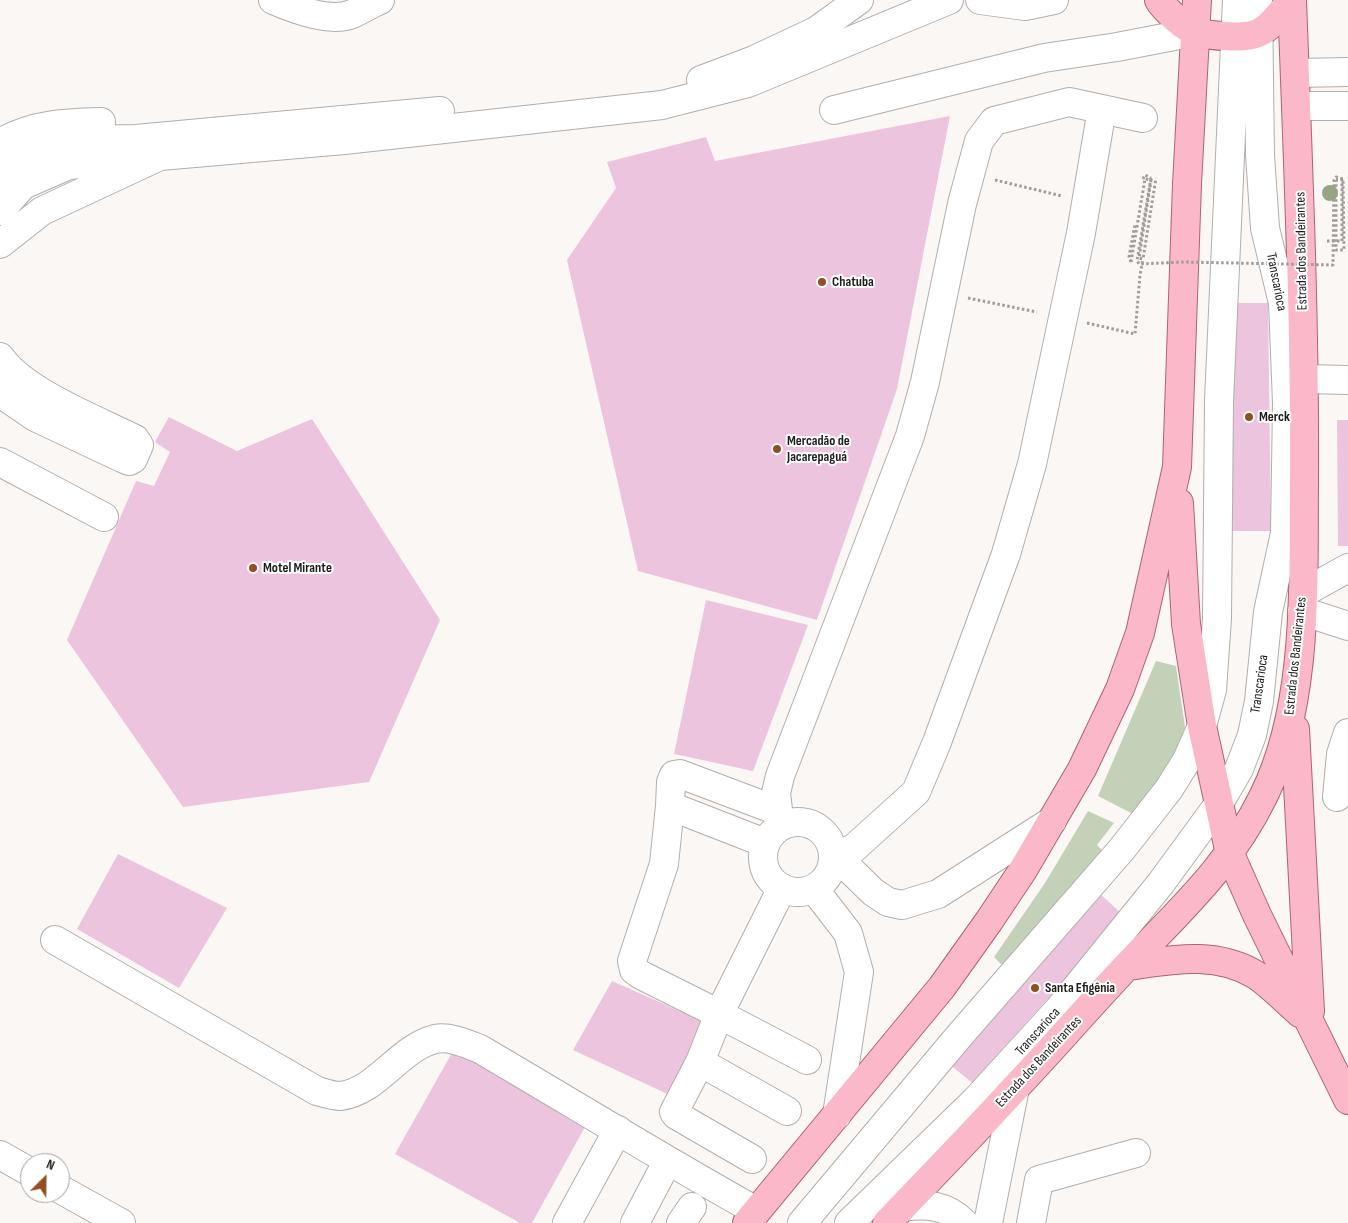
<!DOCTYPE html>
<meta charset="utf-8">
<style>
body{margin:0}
#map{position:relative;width:1348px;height:1223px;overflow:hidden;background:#fbf7f4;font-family:"Sofia Sans Condensed",sans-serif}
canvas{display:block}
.north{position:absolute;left:20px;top:1153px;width:50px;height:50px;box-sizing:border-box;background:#fff;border:1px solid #a5a4a4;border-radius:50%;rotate:23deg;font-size:14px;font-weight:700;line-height:20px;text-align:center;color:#1d1c1b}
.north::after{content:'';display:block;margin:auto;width:18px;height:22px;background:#924f21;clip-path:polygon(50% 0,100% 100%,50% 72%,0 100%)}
</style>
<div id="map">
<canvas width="1348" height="1223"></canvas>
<div class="north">N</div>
</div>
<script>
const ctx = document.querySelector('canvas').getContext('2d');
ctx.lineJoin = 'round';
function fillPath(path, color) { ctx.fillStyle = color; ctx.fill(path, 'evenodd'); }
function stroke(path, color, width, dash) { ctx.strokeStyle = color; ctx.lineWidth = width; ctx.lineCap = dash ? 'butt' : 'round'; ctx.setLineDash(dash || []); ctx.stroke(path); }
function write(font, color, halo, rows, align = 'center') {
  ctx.font = font + ' "Sofia Sans Condensed",sans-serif'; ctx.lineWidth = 4; ctx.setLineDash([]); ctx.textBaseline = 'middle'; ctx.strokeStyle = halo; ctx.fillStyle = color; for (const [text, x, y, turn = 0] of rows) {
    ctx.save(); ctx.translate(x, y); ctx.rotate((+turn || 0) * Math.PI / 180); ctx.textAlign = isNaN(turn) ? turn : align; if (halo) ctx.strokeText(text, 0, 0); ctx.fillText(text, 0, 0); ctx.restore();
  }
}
fillPath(new Path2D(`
 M1156 661 1176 666 1185 727 1176 754 1135 815 1098 796Z
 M1088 811 1114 823 1097 845 1104 852 1005 968 994 957 1045 883Z`), '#c4d1b9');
fillPath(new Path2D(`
 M950 116 897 389 817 620 638 571 567 260 616 188 607 162 706 137 715 161Z
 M1228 303H1268L1271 531H1229Z
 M169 417 237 451 312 419 440 620 369 782 183 807 67 640 136 481 154 486 170 452 155 442Z
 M1337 420H1348V546H1338Z
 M706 600 808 625 753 771 674 754Z
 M118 854 227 908 179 988 77 929Z
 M1098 892 1123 915 972 1083 946 1061Z
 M612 981 709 1024 678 1099 573 1050Z
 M458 1042 591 1116 532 1223H520L395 1154Z`), '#edc4dd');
const minor = new Path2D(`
 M273 0C294 9 330 23 352 14 362 10 370 4 380 0
 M980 0 1025 6 1054 0
 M1295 73 1348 72
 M701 80 754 60 816 31 859 0
 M1297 106H1348
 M834 110 1044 58 1117 47 1195 32
 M0 143C32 124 65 123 101 122
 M0 176 7 168 40 152 70 140 136 139 440 111
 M0 211 23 185 69 165 142 158
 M0 244 42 211 160 156 344 140 662 105 748 83 949 0
 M0 357C24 392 97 420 135 439L139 445 133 459 129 461 122 458 35 417 0 393
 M1305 379 1348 380
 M0 462 104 517
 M1303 593 1348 568
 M1302 611 1348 626
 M1337 797 1341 754 1348 733
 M670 806 671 782 674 775 680 774 778 811
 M763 857a35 35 0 1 1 70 0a35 35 0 1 1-70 0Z
 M780 826 776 793 780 776 910 436 925 382 962 204 979 141 994 121 1069 102 1143 118
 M834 854 853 849 916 792 937 742 1006 554 1032 464 1081 233 1102 109
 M834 854 873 892 888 902 902 905 938 894 1052 821
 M782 888 719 1014 807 1060
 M814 889 848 933 859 972 837 1115
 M55 940 317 1091C324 1093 333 1096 340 1096 377 1092 399 1048 435 1039 450 1036 467 1044 480 1049 572 1103 663 1159 756 1211
 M700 1062 787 1111
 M0 1155 30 1172
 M752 1159 676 1115 674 1112 700 1062 719 1014 641 975 634 970 632 961 664 864 670 806 765 843
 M60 1189 121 1223
 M902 1207C927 1204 945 1204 964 1223
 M567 1223 618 1130
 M635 1223 667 1162
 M681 1223 692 1207
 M802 1223 960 1035 1122 849 1169 789 1187 760 1202 726 1212 690 1217 618 1219 401 1237 0
 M849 1223 976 1100 1059 1009 1161 883 1218 805 1239 769 1252 735 1259 701 1268 612 1285 533 1287 403 1283 303 1265 228 1260 155 1258 0
 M988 1223 1015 1088
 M1031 1223 1039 1180 1136 1153`);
const major = new Path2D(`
 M1159 0C1164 9 1186 29 1196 32 1211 36 1245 39 1258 33 1272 27 1282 11 1291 0
 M1179 503 1186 624 1202 726 1230 854 1257 915 1348 1100
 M1295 729 1310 1011
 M1127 966C1171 960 1215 950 1256 975 1272 986 1286 1001 1300 1013
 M747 1223 942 987 989 921 1023 870 1082 769 1120 689 1140 633 1177 467 1187 184 1197 0
 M887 1223C930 1178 973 1134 1015 1088 1053 1048 1089 1006 1127 966 1181 909 1229 867 1264 795 1309 704 1303 582 1304 483 1305 322 1298 161 1292 0`);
stroke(minor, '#b2aeab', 30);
stroke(major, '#ac6375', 30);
stroke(new Path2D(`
 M1143 179 1145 175 1151 178
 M995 180 1062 196
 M1327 241H1342V180H1336
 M1131 262 1145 179 1151 180 1139 258 1143 259 1156 178
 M1131 262 1129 257 1135 224
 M968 298 1037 312
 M1087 323 1135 334 1140 275 1143 259`), '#9f9c9a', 3, [2.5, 2.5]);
stroke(minor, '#fff', 28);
stroke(major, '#fbb8c9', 28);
stroke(new Path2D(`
 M1151 178 1137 261 1139 264 1184 262 1333 265 1334 180 1336 177 1343 179 1344 250H1336V180`), '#9f9c9a', 3, [2.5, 2.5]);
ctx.fillStyle = '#96a384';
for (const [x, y] of [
 [1330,193]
]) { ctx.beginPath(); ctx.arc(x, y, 8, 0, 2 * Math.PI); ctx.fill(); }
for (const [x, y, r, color] of [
 [822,282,5,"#924f21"],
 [1249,417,5,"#924f21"],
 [777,449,5,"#924f21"],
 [253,568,5,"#924f21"],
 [1035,988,5,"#924f21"]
]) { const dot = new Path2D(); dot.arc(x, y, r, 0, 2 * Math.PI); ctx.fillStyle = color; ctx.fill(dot); stroke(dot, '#fff', 2); }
write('14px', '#1d1c1b', '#fff', [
 ["Estrada dos Bandeirantes",1302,251,-91],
 ["Transcarioca",1276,282,79],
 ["Estrada dos Bandeirantes",1296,656,-84],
 ["Transcarioca",1260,684,-82],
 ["Transcarioca",1038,1032,-48],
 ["Estrada dos Bandeirantes",1039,1062,-47]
]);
write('bold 14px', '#1d1c1b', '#fff', [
 ["Chatuba",832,282],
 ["Merck",1259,417],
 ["Mercadão de",787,441],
 ["Jacarepaguá",787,457],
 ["Motel Mirante",263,568],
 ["Santa Efigênia",1045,988]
], 'left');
</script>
